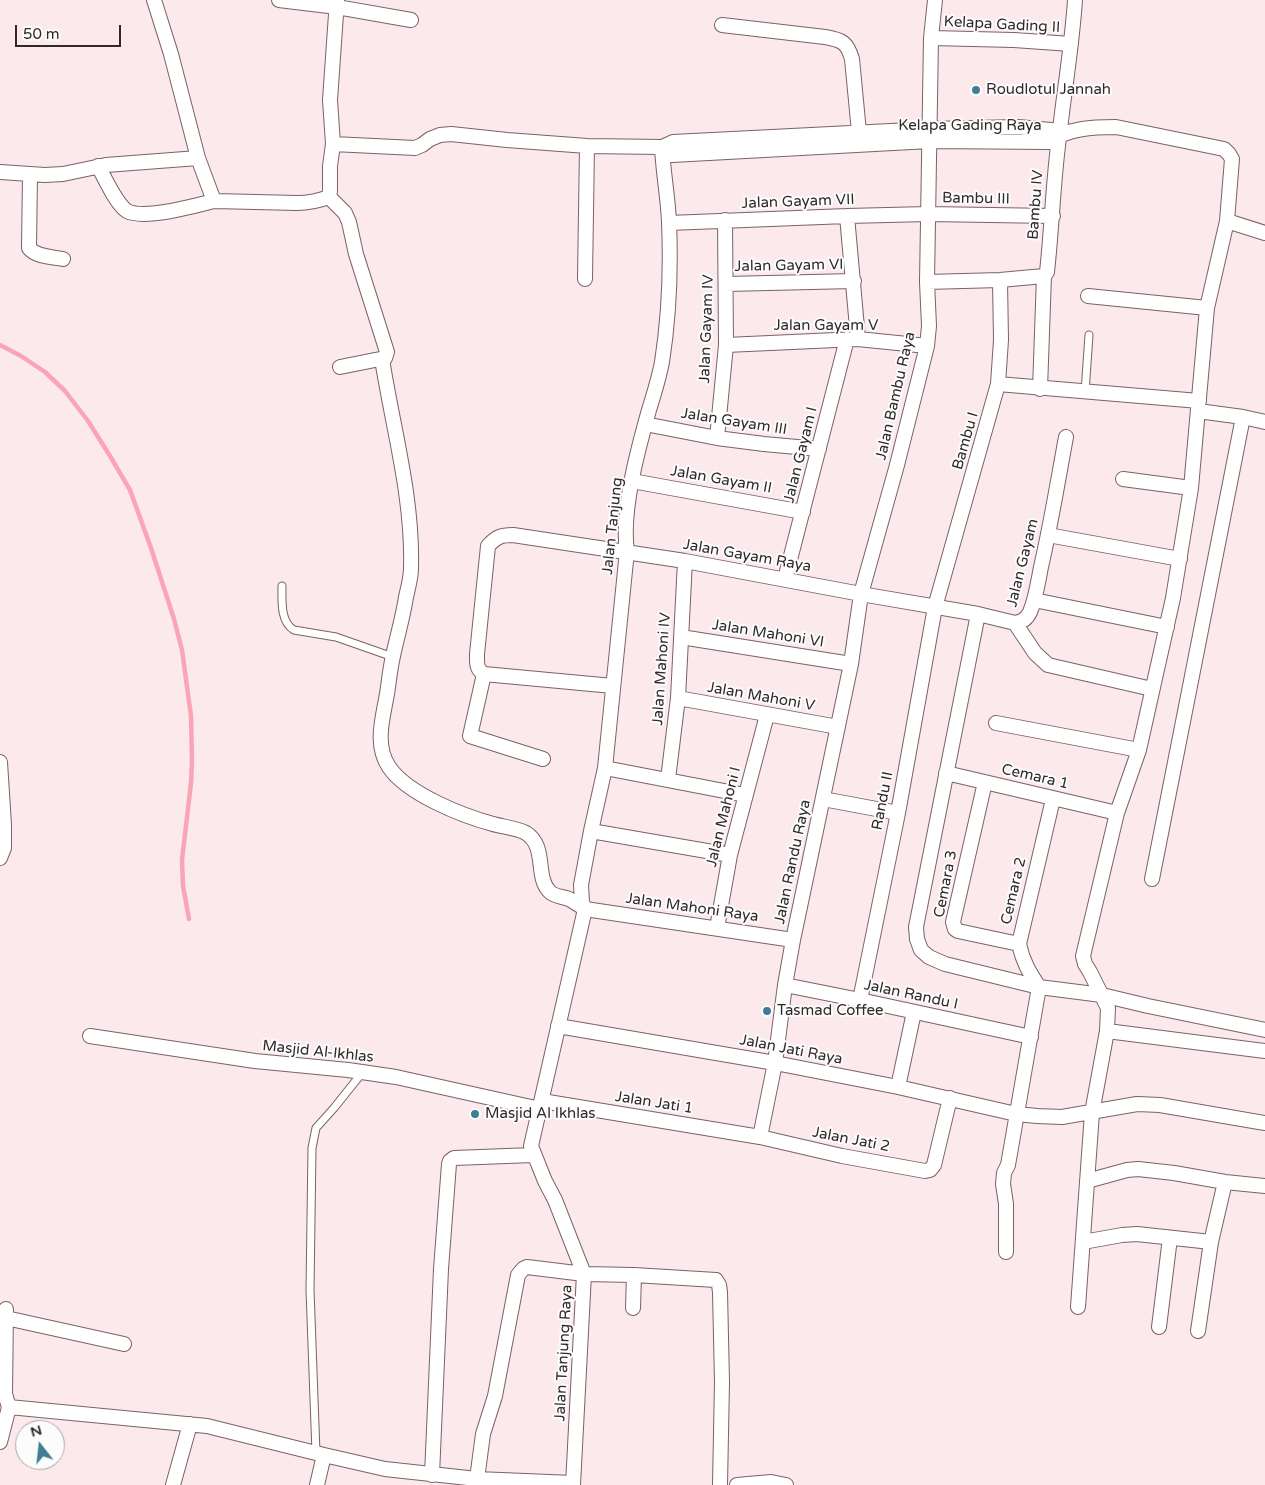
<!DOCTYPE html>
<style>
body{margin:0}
#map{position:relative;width:1265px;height:1485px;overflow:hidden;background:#fce9ec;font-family:"Varela Round",sans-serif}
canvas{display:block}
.north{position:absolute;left:15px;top:1420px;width:50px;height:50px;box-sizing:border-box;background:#fcfcfc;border:1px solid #aba7a8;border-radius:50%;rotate:344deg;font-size:14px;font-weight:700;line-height:20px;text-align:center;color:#31282a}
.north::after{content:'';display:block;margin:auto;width:18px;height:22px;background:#407e94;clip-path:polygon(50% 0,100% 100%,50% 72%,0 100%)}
.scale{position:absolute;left:15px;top:25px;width:106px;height:22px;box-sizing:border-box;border:2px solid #31282a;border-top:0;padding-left:6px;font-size:15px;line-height:18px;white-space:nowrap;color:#31282a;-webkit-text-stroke:4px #fcfcfc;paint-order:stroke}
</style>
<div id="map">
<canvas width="1265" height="1485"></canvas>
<div class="north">N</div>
<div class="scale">50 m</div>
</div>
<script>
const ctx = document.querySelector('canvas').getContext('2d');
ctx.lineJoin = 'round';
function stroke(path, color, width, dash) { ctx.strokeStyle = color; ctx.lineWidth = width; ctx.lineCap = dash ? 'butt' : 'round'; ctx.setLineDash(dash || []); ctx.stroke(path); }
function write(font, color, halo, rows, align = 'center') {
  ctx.font = font + ' "Varela Round",sans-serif'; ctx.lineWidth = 4; ctx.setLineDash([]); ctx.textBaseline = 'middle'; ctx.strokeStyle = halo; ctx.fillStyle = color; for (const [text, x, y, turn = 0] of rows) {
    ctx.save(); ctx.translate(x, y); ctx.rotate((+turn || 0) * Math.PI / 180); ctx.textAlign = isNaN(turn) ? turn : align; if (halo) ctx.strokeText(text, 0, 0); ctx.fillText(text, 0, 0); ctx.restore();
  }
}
stroke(new Path2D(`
 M0 345 21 356 45 372 65 391 88 421 110 456 130 490 151 548 174 619 182 650 191 716 192 761 191 783 182 860 183 886 189 919`), '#f9a5b7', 4.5);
const service = new Path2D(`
 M1085 392 1089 335
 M282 586C282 600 280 622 294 630L336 637 393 657
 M316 1453 310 1290 312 1148 316 1128 334 1108 362 1073`);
const minor = new Path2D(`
 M154 0 171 54 198 158 214 201 297 203C308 203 318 201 329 197L330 191V166L333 144 330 100 337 0
 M279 0 337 7 411 20
 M722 25 825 37C842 40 847 42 852 59L859 132
 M931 38 1014 40 1071 44
 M333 144 415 148 422 145 430 139 440 135 451 134 507 140 587 146 662 147 673 142 930 129 1018 127 1051 130 1059 135
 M662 147 672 155 930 141 1050 142C1067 128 1094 127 1116 127L1224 149 1229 154 1232 159 1227 221 1207 308 1191 488 1173 598 1139 750 1117 813 1083 956 1085 964 1090 972 1108 1008 1107 1031 1092 1113 1078 1307
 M98 166C105 178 116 204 127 211 144 220 195 206 214 201
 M0 172 45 175 63 174 106 165 198 158
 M30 174 29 248C36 257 53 257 63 259
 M329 197 345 213 349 222 356 254 387 352 385 358 340 367
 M847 216 858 339
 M1227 221 1265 233
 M669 223 847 216 928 214 1053 216
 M585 279 587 146
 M927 282 1000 280 1044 276
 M726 284 854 281
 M1088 296 1207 308
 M726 345 858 339 927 346
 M382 359C393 429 413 497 411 568 411 578 408 588 406 597 403 617 397 637 393 656 390 669 389 681 387 694 383 717 374 745 389 767 407 794 463 816 493 824 503 827 517 828 526 833 547 846 535 876 549 891 554 897 562 896 569 899 575 902 580 906 585 909L793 940
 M998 384 1199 401
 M1040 389 1044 276 1047 272C1052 227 1053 182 1059 138 1064 92 1072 46 1075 0
 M1198 411 1243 417 1265 422
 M645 424 717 438 764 444 819 449
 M717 438 726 345 725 220
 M1123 479 1191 488
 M632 481 803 512
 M1048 535 1180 559
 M785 579 847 339
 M1034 600 1167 627
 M978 614 916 927 917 939 921 950 929 957 945 964 1039 987 1102 995 1148 1006 1265 1030
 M1015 623 1035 653 1048 665 1152 689
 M681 637 851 664
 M484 674 470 736 543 759
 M613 686 484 674C476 669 477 663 477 654L488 546C496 537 501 535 513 535L685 561 861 594 978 614 1015 623C1022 622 1027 619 1030 612 1036 598 1038 582 1041 567 1051 524 1058 480 1066 437
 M678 698 838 727
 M996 723 1139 750
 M0 762 4 825V848L0 858
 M605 768 745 795
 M946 773 1117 813
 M668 779 678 698 685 561
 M985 782 953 922 955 929 958 931 1019 944
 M823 799 898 813
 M591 831 730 855
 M1152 879 1243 417
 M585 909 582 902 581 885 591 831 605 768 627 551C621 511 638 449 649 410 654 394 659 378 662 362 669 317 671 269 669 222 668 197 663 172 662 147
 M717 928 730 855 767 715
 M785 985 860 1000 1031 1037
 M860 1000 898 813 935 607 998 384 1001 340 1000 280
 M558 1026 775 1063 898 1087 1016 1114 1037 1116 1062 1117 1137 1104 1160 1105 1265 1123
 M1107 1031 1265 1051
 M90 1036 255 1061 348 1070 396 1077 540 1109
 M898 1087 914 1012
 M542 1101 760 1137 842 1156 925 1171 930 1170 934 1165 950 1098
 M760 1137 775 1063 785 985 793 940 851 664 861 594 897 465 927 346 929 326 927 282 931 38 935 0
 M1087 1181 1127 1170 1138 1169 1174 1173 1225 1182 1265 1186
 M1083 1242 1122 1235 1137 1234 1211 1242
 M1006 1252V1204L1003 1184 1004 1173 1008 1165 1039 987C1029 972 1023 962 1019 944L1053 799
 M633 1308 634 1275
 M6 1318 124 1344
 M1159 1327 1170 1238
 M1198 1331 1211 1242 1225 1182
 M9 1407 207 1426 324 1455 385 1469 477 1479 573 1483
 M0 1442 9 1407 5 1394 6 1309
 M432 1475 441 1269 449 1164 450 1161 454 1158 533 1155
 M477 1479 483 1434 495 1396 518 1275 523 1269 527 1267 584 1274 634 1275 716 1280 719 1285 720 1292 722 1382 720 1485
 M173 1485 190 1424
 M317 1485 324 1455
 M573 1485 584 1274 555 1200 545 1181 531 1146 585 909
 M737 1485 771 1482 786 1485`);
stroke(service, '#786367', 9);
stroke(minor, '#786367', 16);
stroke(service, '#fff', 7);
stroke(minor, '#fff', 14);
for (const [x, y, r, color] of [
 [976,90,5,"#407e94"],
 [767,1011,5,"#407e94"],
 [475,1114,5,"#407e94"]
]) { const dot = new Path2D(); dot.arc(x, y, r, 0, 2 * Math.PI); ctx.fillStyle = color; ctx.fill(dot); stroke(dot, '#fcfcfc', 2); }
write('15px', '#31282a', '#fcfcfc', [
 ["Kelapa Gading II",1002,25,3],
 ["Kelapa Gading Raya",970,126],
 ["Bambu III",976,199,1],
 ["Jalan Gayam VII",798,202,-2],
 ["Bambu IV",1036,205,-86],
 ["Jalan Gayam VI",789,266,-1],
 ["Jalan Gayam V",826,326],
 ["Jalan Gayam IV",707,329,-88],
 ["Jalan Bambu Raya",896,396,-77],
 ["Jalan Gayam III",734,422,9],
 ["Bambu I",966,441,-74],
 ["Jalan Gayam I",801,455,-76],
 ["Jalan Gayam II",721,480,10],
 ["Jalan Tanjung",613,526,-84],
 ["Jalan Gayam Raya",747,556,10],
 ["Jalan Gayam",1023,563,-76],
 ["Jalan Mahoni VI",768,634,9],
 ["Jalan Mahoni IV",662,669,-86],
 ["Jalan Mahoni V",761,697,10],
 ["Cemara 1",1035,777,13],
 ["Randu II",883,801,-79],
 ["Jalan Mahoni I",724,817,-76],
 ["Jalan Randu Raya",793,862,-78],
 ["Cemara 3",946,884,-79],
 ["Cemara 2",1014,891,-77],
 ["Jalan Mahoni Raya",692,908,8],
 ["Jalan Randu I",911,995,12],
 ["Jalan Jati Raya",791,1050,11],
 ["Masjid Al-Ikhlas",318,1052,6],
 ["Jalan Jati 1",654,1103,9],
 ["Jalan Jati 2",851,1140,11],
 ["Jalan Tanjung Raya",564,1353,-87]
]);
write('15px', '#31282a', '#fcfcfc', [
 ["Roudlotul Jannah",986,90],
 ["Tasmad Coffee",777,1011],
 ["Masjid Al Ikhlas",485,1114]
], 'left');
</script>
